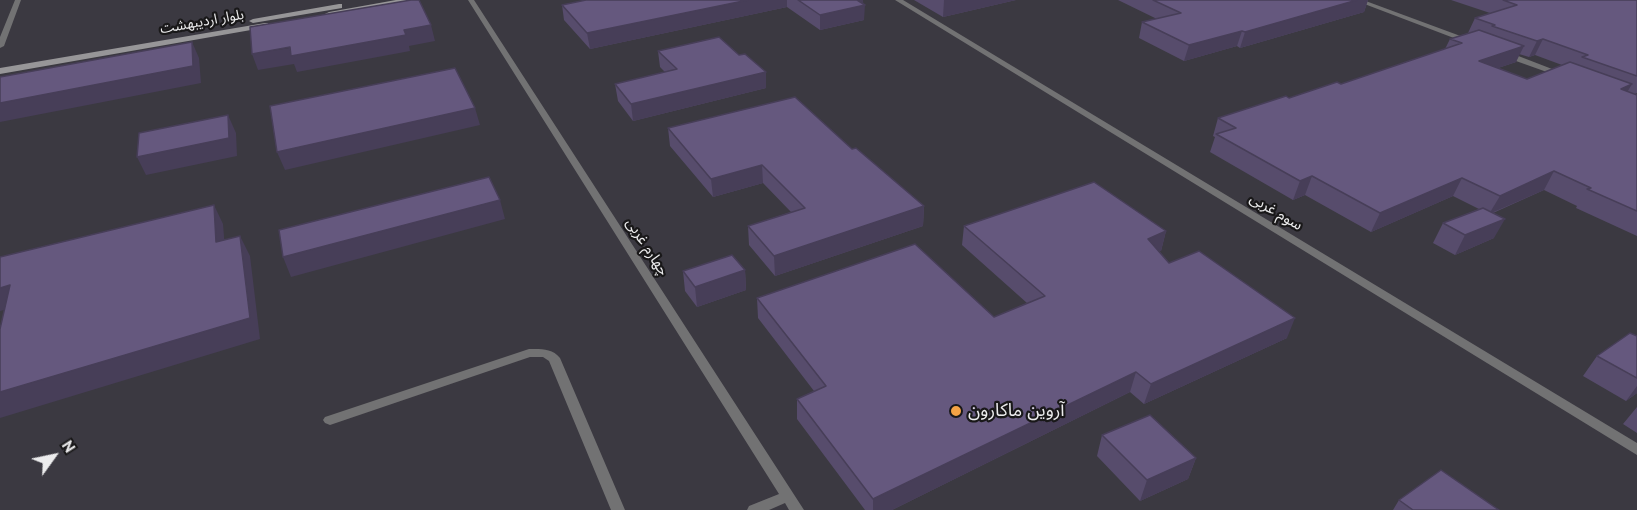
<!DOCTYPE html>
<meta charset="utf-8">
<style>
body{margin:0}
#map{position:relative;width:1637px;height:510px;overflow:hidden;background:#313032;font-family:"PT Sans",sans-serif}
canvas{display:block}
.north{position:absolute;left:24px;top:426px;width:60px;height:60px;-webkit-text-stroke:4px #191819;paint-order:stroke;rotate:57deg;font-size:16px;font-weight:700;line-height:24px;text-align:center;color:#ececed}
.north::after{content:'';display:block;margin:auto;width:21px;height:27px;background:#ececed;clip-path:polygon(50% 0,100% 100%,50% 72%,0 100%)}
</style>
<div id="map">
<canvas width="1637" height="510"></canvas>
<div class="north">N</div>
</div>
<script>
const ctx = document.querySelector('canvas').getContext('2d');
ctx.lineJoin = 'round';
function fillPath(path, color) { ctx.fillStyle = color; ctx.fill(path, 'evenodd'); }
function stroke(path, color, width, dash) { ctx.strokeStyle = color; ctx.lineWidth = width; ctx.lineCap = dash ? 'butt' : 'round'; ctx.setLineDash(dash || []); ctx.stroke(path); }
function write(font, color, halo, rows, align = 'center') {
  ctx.font = font + ' "PT Sans","Noto Sans Arabic",sans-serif'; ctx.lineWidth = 4.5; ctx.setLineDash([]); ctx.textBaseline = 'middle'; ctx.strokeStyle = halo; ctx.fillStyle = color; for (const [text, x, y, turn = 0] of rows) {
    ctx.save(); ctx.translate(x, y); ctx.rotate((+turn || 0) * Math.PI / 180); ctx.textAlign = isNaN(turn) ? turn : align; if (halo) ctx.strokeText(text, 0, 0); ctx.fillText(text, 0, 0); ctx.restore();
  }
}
fillPath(new Path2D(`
 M0 0H1637V510H0Z`), '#3b3941');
fillPath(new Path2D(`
 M15 0H21L4 46 0 48V37Z
 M468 0H474L804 510H789L785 503 769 510H747L749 506 779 494Z
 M895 0H903L1637 443V455Z
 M1354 0H1363L1474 41 1467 43Z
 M1502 52H1508L1565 74 1561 76H1558L1502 56Z
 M529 349C541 349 552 348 560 358L625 510H611L549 361 543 357H530L330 425 325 423 323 420 325 417Z`), '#727273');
fillPath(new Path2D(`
 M396 0H413L329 16 325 14 329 12Z
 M339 4H342V8L253 23 249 21 253 19Z
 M265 23H268V27L0 74V68Z`), '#979698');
fillPath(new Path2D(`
 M586 0H863L864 20 820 30 787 7 590 49 564 20 562 5Z
 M914 0H1016L943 17Z
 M1118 0H1368L1364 12 1240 48 1237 46 1184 61 1139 38 1142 22 1157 19Z
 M1451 0H1637V93L1635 94 1637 95V236L1576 208 1577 206 1544 190 1493 213 1494 238 1455 255 1433 243 1443 223 1479 209 1453 196 1371 232 1305 195 1293 200 1210 152 1215 137 1213 136 1218 118 1341 84 1445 49 1450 39 1468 33 1475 18 1490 13ZM1519 54 1529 57 1535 55 1562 65 1527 79 1498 68 1516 62Z
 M658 51 766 88 633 121 618 101 615 84 665 72 660 67Z
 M668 128 852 149 924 206 923 226 775 276 749 245 748 226 791 212 763 183 713 197 670 146Z
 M964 226 1166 231 1161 251H1159L1169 263 1287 338 1144 404 1130 392 892 510H865L797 419V399L814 391 758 318 757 298 994 317 1027 303 962 245Z
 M745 270 746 290 697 307 685 291 683 271Z
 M1637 336V393L1626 401 1583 376 1597 356Z
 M1637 407V433L1623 424Z
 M1102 435 1196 458 1188 479 1140 501 1097 456Z
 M1399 500 1499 510H1393Z`), '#574c6c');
fillPath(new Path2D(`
 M748 0H787V7L590 49 587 33Z
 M853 0H863V6L865 5 864 20 820 30V15Z
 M944 0H1016L943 17Z
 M1357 0H1368L1364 12 1240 48 1245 32Z
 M431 25 435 41 409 46 410 51 297 72 294 64 258 70 252 54Z
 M1242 31 1237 46 1184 61 1189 45Z
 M1543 39 1535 55 1529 57 1537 41Z
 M192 42 199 58 201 83 0 122V103Z
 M1524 46 1516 62 1471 77 1479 61Z
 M766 72V88L633 121 631 104Z
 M1632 84 1622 101 1621 89Z
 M475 108 480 125 285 170 277 152Z
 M228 115 236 133 237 156 146 175 137 157Z
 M762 165 763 183 713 197 711 179Z
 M1554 171 1544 190 1489 214 1500 196Z
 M1312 176 1305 195 1293 200 1300 181Z
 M1462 178 1453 196 1371 232 1380 213Z
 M500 200 505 219 291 277 283 257Z
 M214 205 223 224 226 262 216 242Z
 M924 206 923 226 775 276 774 256Z
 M1505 219 1494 238 1455 255 1465 235Z
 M1166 231 1161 251 1143 258 1148 239Z
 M240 236 250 256 260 339 0 418V392Z
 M745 270 746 290 697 307 695 287Z
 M10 285 23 305 0 311V288Z
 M1295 318 1287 338 1144 404 1151 384Z
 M1136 372 1130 392 892 510H873V499Z
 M1637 386V393L1626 401Z
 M1196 458 1188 479 1140 501 1147 480Z`), '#473e58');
const building = new Path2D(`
 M411 0H419L431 25 404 30 406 35 291 56 290 47 252 54 250 27Z
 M586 0H748L587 33 562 5Z
 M798 0H857L865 5 820 15Z
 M1153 0H1357L1245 32 1242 31 1189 45 1142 22 1181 13Z
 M1503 0H1637V76L1582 57 1588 55 1543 39 1537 41 1492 26 1495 25 1475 18 1517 5Z
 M1479 30 1524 46 1479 61 1527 79 1570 62 1632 84 1621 89 1637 95V211L1587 189 1591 188 1554 171 1500 196 1462 178 1380 213 1312 176 1300 181 1216 134 1236 128 1218 118 1286 96 1289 98 1337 82 1341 84 1462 43 1450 39Z
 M719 37 739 55 745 54 766 72 631 104 615 84 677 69 658 51Z
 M192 42 193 66 0 103V77Z
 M455 68 475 108 277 152 270 106Z
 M795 97 852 149 856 148 924 206 774 256 748 226 805 208 762 165 711 179 668 128Z
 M228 115 229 138 137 157 139 133Z
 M489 177 500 200 283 257 279 230Z
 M1094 182 1166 231 1148 239 1169 263 1199 251 1295 318 1151 384 1136 372 873 499 797 399 826 386 757 298 915 244 994 317 1045 296 964 226Z
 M214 205 216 242 240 236 250 318 0 392V329L10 285 0 288V257Z
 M1483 208 1505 219 1465 235 1443 223Z
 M732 255 745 270 695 287 683 271Z
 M1630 333 1637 336V378L1597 356Z
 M1150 415 1196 458 1147 480 1102 435Z
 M1441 470 1499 510H1413L1399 500Z`);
fillPath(building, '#65587e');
stroke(building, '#473e58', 1.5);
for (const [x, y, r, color] of [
 [956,411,6,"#f5a345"]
]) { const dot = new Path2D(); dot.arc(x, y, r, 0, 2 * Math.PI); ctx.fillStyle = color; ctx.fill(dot); stroke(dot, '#191819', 2); }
write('14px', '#ececed', '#191819', [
 ["بلوار اردیبهشت",202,22,-10]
]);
write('15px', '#ececed', '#191819', [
 ["سوم غربی",1276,212,31],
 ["چهارم غربی",647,247,57]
]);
write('18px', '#ececed', '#191819', [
 ["آروین ماکارون",968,411]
], 'left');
</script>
